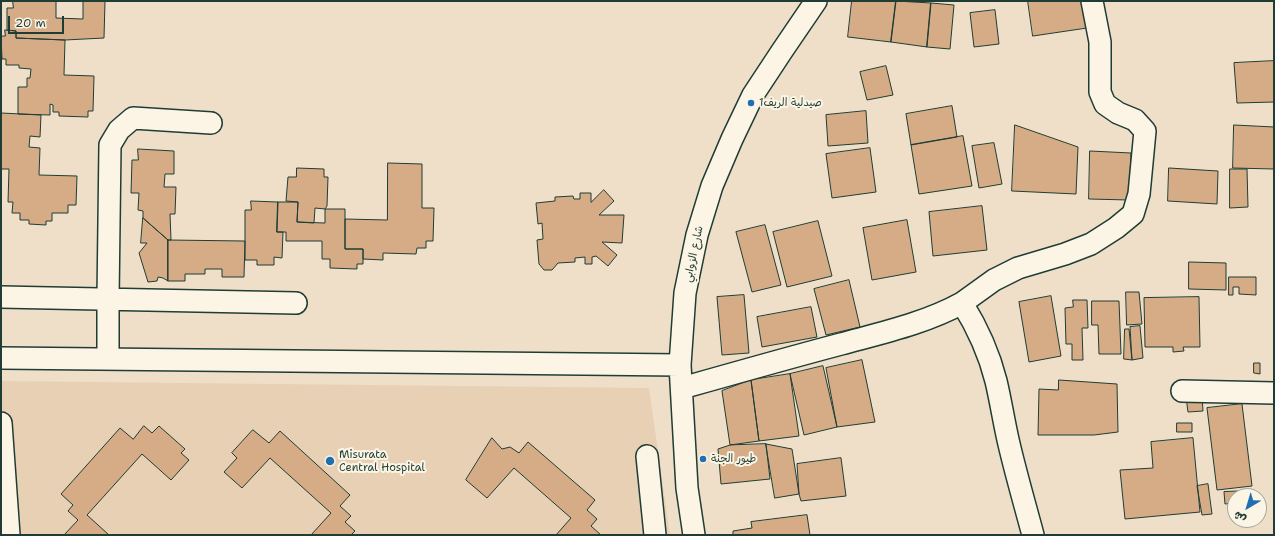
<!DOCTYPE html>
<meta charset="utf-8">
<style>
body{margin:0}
#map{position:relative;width:1275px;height:536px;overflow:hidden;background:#f0dfc8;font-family:"Shantell Sans","Playpen Sans Arabic",sans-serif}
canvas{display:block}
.frame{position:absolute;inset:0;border:2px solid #1f3d34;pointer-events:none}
.north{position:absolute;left:1227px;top:488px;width:40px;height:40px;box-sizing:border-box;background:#fcf5e5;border:1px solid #a4ab9e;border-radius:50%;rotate:218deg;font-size:11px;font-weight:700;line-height:16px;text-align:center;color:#1f3d34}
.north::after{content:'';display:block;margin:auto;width:14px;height:18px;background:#1f6fb2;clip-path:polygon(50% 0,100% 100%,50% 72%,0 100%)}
.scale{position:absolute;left:8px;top:16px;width:56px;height:18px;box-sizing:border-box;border:2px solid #1f3d34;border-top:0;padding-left:5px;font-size:12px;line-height:14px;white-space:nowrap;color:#1f3d34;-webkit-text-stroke:3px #fcf5e5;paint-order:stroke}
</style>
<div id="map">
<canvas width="1275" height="536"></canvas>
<div class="frame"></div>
<div class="north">ش</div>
<div class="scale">20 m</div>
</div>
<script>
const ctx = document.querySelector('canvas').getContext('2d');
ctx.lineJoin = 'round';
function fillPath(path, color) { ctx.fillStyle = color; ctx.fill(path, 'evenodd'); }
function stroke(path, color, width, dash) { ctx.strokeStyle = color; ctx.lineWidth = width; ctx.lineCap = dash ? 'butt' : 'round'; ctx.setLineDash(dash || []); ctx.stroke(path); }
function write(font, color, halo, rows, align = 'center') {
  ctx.font = font + ' "Shantell Sans","Playpen Sans Arabic",sans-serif'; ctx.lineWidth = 4; ctx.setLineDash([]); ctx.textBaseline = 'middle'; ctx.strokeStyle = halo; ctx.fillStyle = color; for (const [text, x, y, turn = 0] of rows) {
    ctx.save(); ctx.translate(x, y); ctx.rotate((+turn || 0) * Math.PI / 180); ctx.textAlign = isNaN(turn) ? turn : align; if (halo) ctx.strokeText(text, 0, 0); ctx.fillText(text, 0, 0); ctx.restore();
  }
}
fillPath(new Path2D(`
 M1 381 649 388 670 535H1Z`), '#e8d0b4');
const building = new Path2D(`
 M13 1H56V18L83 19V1H105L104 38 65 40 16 38V31L7 30V8H13Z
 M852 1H896L891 42 848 37Z
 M896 1 931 3 927 47 891 42Z
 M1028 1H1083L1087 28 1033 36Z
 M931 3 954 5 950 49 927 47Z
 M995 10 999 44 974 47 970 13Z
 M5 30 16 31V38L65 40 64 75 94 76 93 111H88V117L59 116V112H53V105L50 104V115L18 114V87H27V78H30L31 69 19 68V65H6V59H2L1 36H5Z
 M1274 61V102L1237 103 1234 63Z
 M886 66 893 95 867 100 860 72Z
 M952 106 957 137 911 145 906 114Z
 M866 111 868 143 828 146 826 115Z
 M1 113 41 115 40 137 30 136 29 147 40 148 39 175 77 176 76 205H68V213H52V221H46V225L29 224V220H20V213H12L13 202H8L9 169H1Z
 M1015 125 1078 147 1076 194 1012 191Z
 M1234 125 1274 127V169L1233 168Z
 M963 136 972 186 919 194 911 145Z
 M994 143 1002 184 979 188 972 146Z
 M870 148 876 192 832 198 826 154Z
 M138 149 174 151V174H165L164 187H176L175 214H170L171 240H168L143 218V211L138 210 139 193H131L132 160H138Z
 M1090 151 1131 153 1129 200 1089 199Z
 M388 163 422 164V208H434L433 241H426V248H417L416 254 383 253V260L363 259V249H345V219L387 220Z
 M297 168 324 169V177H328L327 206 325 209 315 208 314 223 297 222 298 202 286 201 288 177H296Z
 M1169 168 1218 171 1217 204 1168 201Z
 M1230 169H1247L1248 207 1230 208Z
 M604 190 614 201 599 215H624L622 243 602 242 617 255 608 266 596 256 592 257V264H585V257L575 258V262L558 263 552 270H544L539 264 537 240 543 239 542 223 538 224 536 203 555 201V197L573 196 574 199H580V193H591V202Z
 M251 201 278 202 277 232H283L282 258 274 257V265H257V260H245V210H251Z
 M278 202H298L297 222 325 223V209H345V249H363V264H357V269L330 268V259H322V241H286V232H277Z
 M982 206 987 250 933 256 929 212Z
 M143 218 168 240V281L163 278 158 277 157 281 148 282 139 253 147 243H141Z
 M907 220 916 272 872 280 863 228Z
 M818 221 832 276 787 287 773 232Z
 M765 225 781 285 752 292 736 232Z
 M168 240 245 241 244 277H222V269H205V274H185V281H168Z
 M1189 262 1226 263V290L1189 289Z
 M1229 277H1256V295L1239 294V287H1233V295H1229Z
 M849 280 860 327 826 335 814 289Z
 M1126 292H1139L1142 324 1127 325Z
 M744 295 749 353 722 355 717 297Z
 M1051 296 1061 356 1029 362 1019 302Z
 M1199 297 1200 347H1183L1184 351 1173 352V347H1145L1144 298Z
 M1073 300H1087L1088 328H1082L1083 360H1072V344H1066L1065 308 1073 307Z
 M1092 301H1119L1121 354H1099L1098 325H1092Z
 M811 307 817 337 762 347 757 317Z
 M1140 326 1143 358 1132 360 1130 327Z
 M1125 329H1129L1132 360 1124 359Z
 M862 360 875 422 837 427 826 368Z
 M1254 363H1260V374L1254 373Z
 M823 366 837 427 804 435 790 374Z
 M790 374 799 436 759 441 751 380Z
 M751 380 759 441 730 445 722 391Z
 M1059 380 1117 384 1118 432 1094 435H1038L1039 389 1058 390Z
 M1202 396 1203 411 1188 412 1186 397Z
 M1242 404 1252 486 1217 490 1207 408Z
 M1177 423H1192V432H1177Z
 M144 426 152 433 159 426 185 449 181 453 189 460 171 480 142 454 87 515 109 535H64L78 520 68 511 73 505 61 494 120 428 133 439Z
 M253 430 269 443 280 431 350 495 340 506 351 516 345 522 355 531 351 535H311L331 513 270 458 242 488 224 472 237 458 232 453Z
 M492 438 502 449 510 447 519 453 528 442 595 500 587 510 597 519 591 526 601 535H556L571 518 514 468 487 498 466 480Z
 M1193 438 1200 512 1125 519 1120 470 1153 468 1151 442Z
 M766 444 770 479 721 484 718 449 730 445Z
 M766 444 792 449 799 494 775 498Z
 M841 458 846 496 801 501 799 494 797 464Z
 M1208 484 1212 514 1202 515 1197 486Z
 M1246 491V496H1235V503L1225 504 1224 492Z
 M807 515 810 535H733V531L752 528 751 522Z`);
fillPath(building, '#d5ac86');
stroke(building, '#1f3d34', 1);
const minor = new Path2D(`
 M1 297 296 303
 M962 303 994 280 1018 268 1065 254 1091 244 1116 228 1133 214 1139 194 1145 131 1135 120 1118 113 1105 104 1100 92V42L1092 1
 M1 358 680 365
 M108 359V299L110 145 119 130 133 118 211 123
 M682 388C735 373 788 358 841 344 881 333 926 323 962 303 977 327 989 353 996 381 1001 402 1004 423 1009 444 1016 474 1025 505 1033 535
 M1182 391 1274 393
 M1 423 9 535
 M647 456 655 535
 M694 535 687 488 680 365 685 293 697 235 712 186 732 139 753 95 782 51 816 1`);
stroke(minor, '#1f3d34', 24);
stroke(minor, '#fcf5e5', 21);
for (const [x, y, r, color] of [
 [751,103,4,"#1f6fb2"],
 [703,459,4,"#1f6fb2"],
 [330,461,5,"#1f6fb2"]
]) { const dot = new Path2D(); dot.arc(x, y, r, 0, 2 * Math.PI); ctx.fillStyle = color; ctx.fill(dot); stroke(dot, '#fcf5e5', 1.5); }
write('11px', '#1f3d34', '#fcf5e5', [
 ["صيدلية الريف1",759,103],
 ["Misurata",339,455],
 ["Central Hospital",339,468],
 ["طيور الجنة",711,459]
], 'left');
write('11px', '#1f3d34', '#fcf5e5', [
 ["شارع الزوابي",694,254,-78]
]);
</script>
